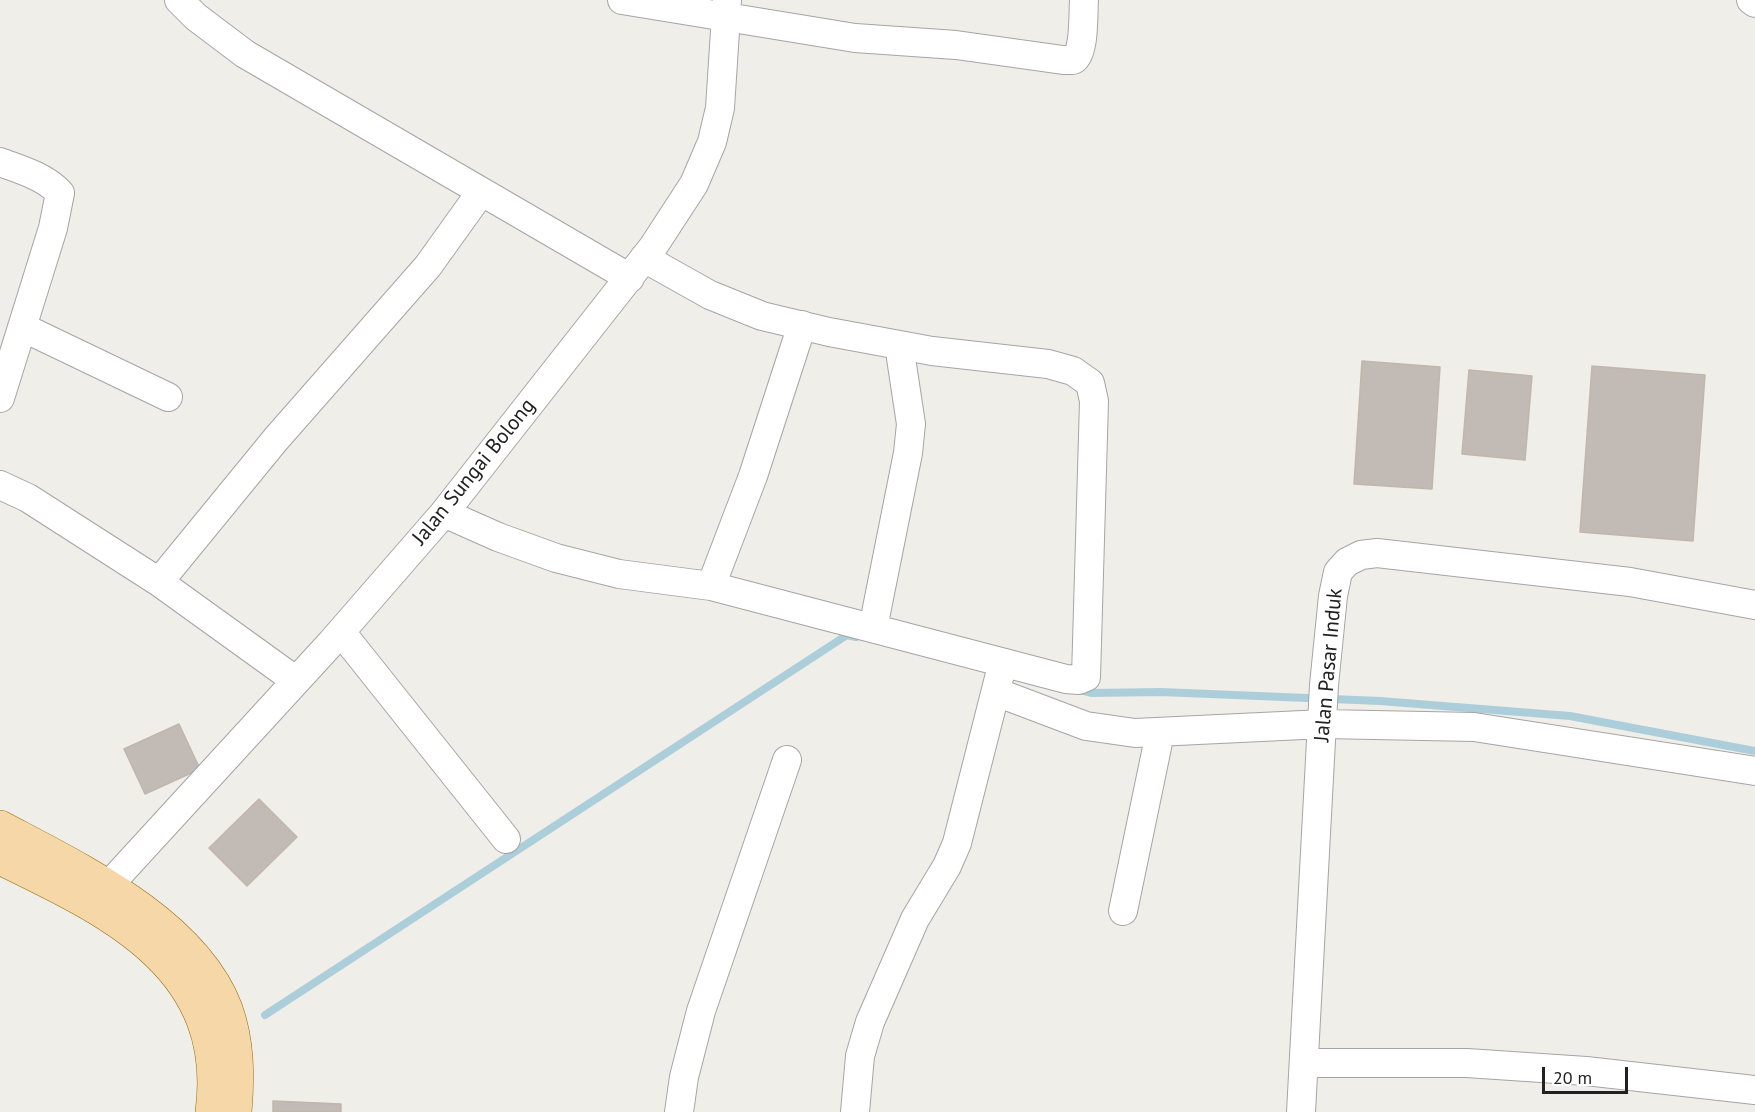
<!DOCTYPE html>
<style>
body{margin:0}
#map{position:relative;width:1755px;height:1112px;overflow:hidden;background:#f0eee8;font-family:"PT Sans",sans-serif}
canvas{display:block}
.scale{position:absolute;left:1542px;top:1067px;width:86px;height:27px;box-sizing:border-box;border:3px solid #212121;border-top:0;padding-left:8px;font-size:18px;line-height:21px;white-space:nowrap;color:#212121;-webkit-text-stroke:4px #fff;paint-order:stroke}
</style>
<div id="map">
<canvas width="1755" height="1112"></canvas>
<div class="scale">20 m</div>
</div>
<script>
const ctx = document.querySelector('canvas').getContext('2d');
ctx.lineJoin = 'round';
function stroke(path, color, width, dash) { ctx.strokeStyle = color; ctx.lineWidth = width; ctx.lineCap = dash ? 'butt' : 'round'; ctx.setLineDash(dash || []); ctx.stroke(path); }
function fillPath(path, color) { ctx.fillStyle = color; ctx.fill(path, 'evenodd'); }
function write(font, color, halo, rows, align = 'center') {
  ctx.font = font + ' "PT Sans",sans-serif'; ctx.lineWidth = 4.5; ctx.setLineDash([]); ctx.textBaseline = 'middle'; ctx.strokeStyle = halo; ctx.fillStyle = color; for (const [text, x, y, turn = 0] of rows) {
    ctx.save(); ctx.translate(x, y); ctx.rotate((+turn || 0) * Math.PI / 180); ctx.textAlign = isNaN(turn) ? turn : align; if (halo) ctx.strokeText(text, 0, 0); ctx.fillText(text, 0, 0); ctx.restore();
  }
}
stroke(new Path2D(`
 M1076 689 1091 693 1161 692 1380 701 1570 716 1755 751
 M265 1015 847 635 856 637`), '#acceda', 8);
const building = new Path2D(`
 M1362 361 1440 367 1432 489 1354 484Z
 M1592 366 1705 375 1693 541 1580 532Z
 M1469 370 1532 376 1525 460 1462 454Z
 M179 724 200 769 145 794 124 749Z
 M259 799 297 837 247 886 209 848Z
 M273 1101 341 1104V1112H273Z`);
fillPath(building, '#c1bab5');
stroke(building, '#c1b6ab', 1.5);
const minor = new Path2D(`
 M179 0 196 17 245 54 630 278
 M622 0 855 38 956 45 1063 60C1064 60 1072 60 1073 60 1085 55 1083 12 1084 0
 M1751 0 1755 3
 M0 162C21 170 44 176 60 193L53 228 0 398
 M22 327 168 397
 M0 485 28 498 159 582 295 680
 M444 513 498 537 556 558 619 574 711 586 1066 679 1079 680 1086 677 1094 401 1090 383 1073 371 1048 364 932 351 829 332 762 316 710 295 644 258
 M159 582 276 439 428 266 481 192
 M711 586 753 476 802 325
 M873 628 908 453 911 424 899 345
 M341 632 506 839
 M996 692 1086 726 1135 733 1324 724 1474 727 1755 771
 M109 885 331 643 444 513 653 247 694 184 712 142 720 108 727 0
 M1123 911 1160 733
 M1304 1063H1467L1586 1071 1755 1090
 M679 1112 684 1077 701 1011 787 760
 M855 1112 860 1056 870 1022 915 919 947 866 957 843 1000 674
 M1301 1112 1324 685 1333 596 1338 572 1347 562 1361 555 1377 553 1630 582 1755 605`);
const major = new Path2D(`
 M0 827C77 868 193 922 226 1009 238 1042 238 1077 235 1112
 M0 858C109 911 231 966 212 1112`);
stroke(minor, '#a5a5a5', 30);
stroke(major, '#926b0b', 34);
stroke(minor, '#fff', 28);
stroke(major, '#f6d7a8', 33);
write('21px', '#212121', '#fff', [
 ["Jalan Sungai Bolong",474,472,-51],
 ["Jalan Pasar Induk",1329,665,-85]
]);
</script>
